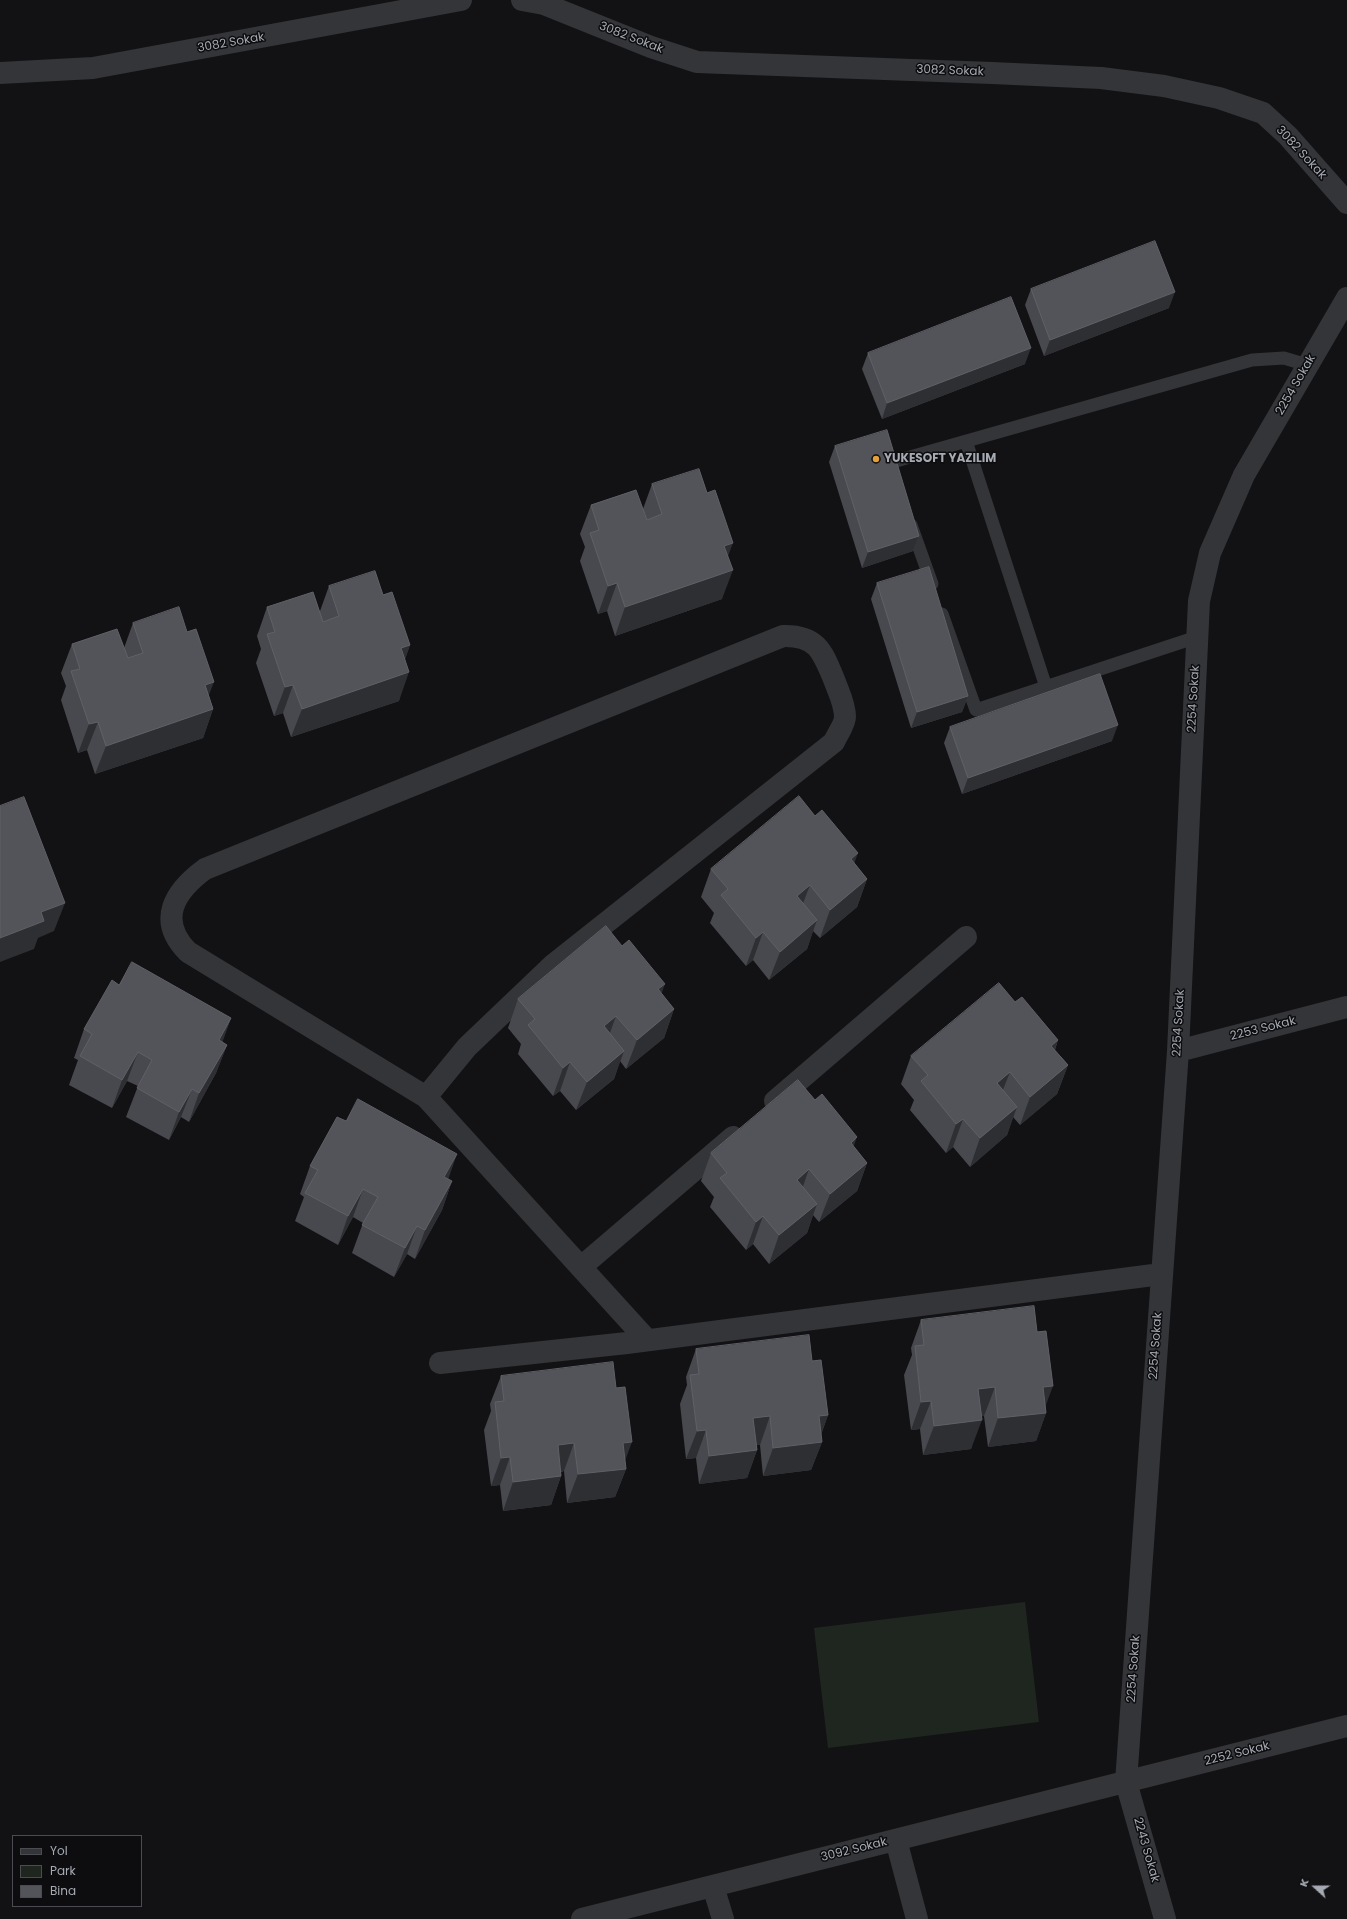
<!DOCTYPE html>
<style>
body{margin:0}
#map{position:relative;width:1347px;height:1919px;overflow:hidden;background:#121214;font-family:Poppins,sans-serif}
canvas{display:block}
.legend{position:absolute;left:12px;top:1835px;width:130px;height:72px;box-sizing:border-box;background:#0d0d0f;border:1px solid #4a4c51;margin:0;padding:5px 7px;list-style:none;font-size:12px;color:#a5aab3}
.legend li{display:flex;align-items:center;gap:8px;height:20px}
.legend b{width:20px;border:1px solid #4a4c51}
.north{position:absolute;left:1295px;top:1867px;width:40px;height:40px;-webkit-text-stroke:3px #0d0d0f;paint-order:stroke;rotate:291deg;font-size:11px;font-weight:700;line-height:16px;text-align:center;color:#a5aab3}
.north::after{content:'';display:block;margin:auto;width:14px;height:18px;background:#a5aab3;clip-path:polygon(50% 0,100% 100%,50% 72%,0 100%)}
</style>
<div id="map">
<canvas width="1347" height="1919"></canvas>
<ul class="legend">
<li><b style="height:5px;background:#343538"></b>Yol</li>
<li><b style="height:11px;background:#1f261f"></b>Park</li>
<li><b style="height:11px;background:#525459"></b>Bina</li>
</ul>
<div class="north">K</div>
</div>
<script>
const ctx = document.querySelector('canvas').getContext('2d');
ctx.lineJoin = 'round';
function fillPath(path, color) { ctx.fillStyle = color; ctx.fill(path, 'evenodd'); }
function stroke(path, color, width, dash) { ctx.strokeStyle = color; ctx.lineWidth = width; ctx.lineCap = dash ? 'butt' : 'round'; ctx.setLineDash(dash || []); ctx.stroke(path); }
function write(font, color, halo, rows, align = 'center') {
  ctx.font = font + ' Poppins,sans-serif'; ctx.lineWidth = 3; ctx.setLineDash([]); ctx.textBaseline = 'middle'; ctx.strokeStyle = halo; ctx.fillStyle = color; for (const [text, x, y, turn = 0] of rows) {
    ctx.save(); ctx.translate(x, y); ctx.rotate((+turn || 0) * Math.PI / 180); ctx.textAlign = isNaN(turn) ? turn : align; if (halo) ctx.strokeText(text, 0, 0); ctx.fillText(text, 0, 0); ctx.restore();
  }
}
fillPath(new Path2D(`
 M1025 1602 1039 1722 828 1748 814 1628Z`), '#1f261f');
stroke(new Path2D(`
 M966 441 1046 687
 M893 473 889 463 1252 360 1284 358 1307 365
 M911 525 932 584
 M942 614 976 710 1197 637`), '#343538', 13);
stroke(new Path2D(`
 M522 0 544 4 651 47 697 62 992 73 1101 78 1164 86 1219 98 1263 113 1288 136 1347 203
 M0 73 93 68 461 0
 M1178 1051 1347 1007
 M426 1097 467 1047 554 964 834 742C837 735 845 724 845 717 845 704 839 693 835 682 823 653 818 635 783 636L205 869C175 891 156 920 188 952L426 1097 647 1340
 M775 1101 966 937
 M581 1267 733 1137
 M440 1363 627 1343 1161 1274
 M896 1840 917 1919
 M713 1886 723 1919
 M582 1919 1347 1726
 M1165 1919 1126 1782 1178 1051 1199 601 1210 553 1244 475 1347 298`), '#343538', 22);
fillPath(new Path2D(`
 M1031 289 1169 308 1044 356 1025 305Z
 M868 353 1025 364 882 419 862 369Z
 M835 446 919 536 913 551 862 568 829 462Z
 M652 484 728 557 722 599 615 636 607 611 598 614 580 561 585 547 580 534 591 505 643 509Z
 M877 583 968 696 962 712 911 728 871 599Z
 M329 586 383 595 410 645 405 659 399 701 291 737 283 713 274 716 256 663 261 649 257 636 267 607 320 611Z
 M133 623 209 696 213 709 203 738 95 774 87 750 78 753 61 700 66 686 61 673 72 644 124 648Z
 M950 727 1112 741 962 794 944 743Z
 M854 863 867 879 857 907 820 938 813 931 807 949 769 980 753 960 746 966 710 923 714 913 701 897 711 869Z
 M119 985 231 1018 222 1042 227 1045 216 1073 189 1122 181 1117 169 1140 126 1117 138 1086 127 1081 112 1108 69 1085 78 1060 74 1058 84 1029Z
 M661 993 674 1009 664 1038 626 1069 620 1061 614 1079 576 1110 560 1091 553 1096 518 1054 521 1044 508 1028 518 999Z
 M1015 1002 1058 1040 1055 1050 1068 1065 1057 1094 1020 1125 1013 1117 1007 1135 970 1167 953 1147 946 1153 910 1110 914 1100 901 1084 911 1056Z
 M854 1147 867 1163 857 1191 819 1222 813 1215 807 1233 769 1264 753 1244 746 1250 710 1207 714 1197 701 1181 711 1153Z
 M310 1166 448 1179 452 1181 442 1210 415 1259 407 1254 394 1277 352 1253 363 1223 353 1217 338 1245 295 1221 304 1197 300 1194Z
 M921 1320 1045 1406 1046 1413 1036 1441 988 1447 984 1416H981L971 1449 923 1455 920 1429 911 1430 904 1375 912 1355 911 1348Z
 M696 1349 812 1361 828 1415 821 1435 822 1442 811 1470 763 1476 760 1445H757V1450L747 1478 699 1484 696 1458 686 1459 680 1404 687 1385 686 1377Z
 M501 1376 625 1461 626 1469 615 1497 567 1503 564 1471 561 1472V1476L551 1505 503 1511 500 1485 491 1486 484 1430 491 1411 490 1404Z`), '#48494f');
fillPath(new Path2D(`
 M1175 292 1169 308 1044 356 1050 340Z
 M1031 348 1025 364 882 419 887 403Z
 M919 536 913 551 862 568 868 552Z
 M733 543 722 572 724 546Z
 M733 570 722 599 615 636 625 607Z
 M617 583 607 611 598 614 608 586Z
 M410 645 400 673 401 648Z
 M409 672 399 701 291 737 302 709Z
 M214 682 203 710 205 685Z
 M293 685 283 713 274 716 285 687Z
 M968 696 962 712 911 728 917 712Z
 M213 709 203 738 95 774 106 746Z
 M98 722 87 750 78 753 89 724Z
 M1118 725 1112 741 962 794 968 778Z
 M858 853 848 881 851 859Z
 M867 879 857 907 820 938 830 910Z
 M810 885 799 914 797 896Z
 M65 903 54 931 38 938 34 949 0 962V938L41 912Z
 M817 920 807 949 769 980 780 952Z
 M763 932 753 960 746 966 756 938Z
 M665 984 655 1012 658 989Z
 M674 1009 664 1038 626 1069 637 1040Z
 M616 1016 606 1044 604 1026Z
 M231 1018 221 1046 219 1040Z
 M1058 1040 1048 1068 1051 1046Z
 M227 1045 216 1073 189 1122 199 1093Z
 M624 1051 614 1079 576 1110 587 1082Z
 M138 1052 127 1081 112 1108 122 1080Z
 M570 1062 560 1091 553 1096 563 1068Z
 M1068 1065 1057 1094 1020 1125 1030 1097Z
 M1010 1072 999 1100 997 1083Z
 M192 1089 181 1117 169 1140 179 1112Z
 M1017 1107 1007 1135 970 1167 980 1138Z
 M963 1119 953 1147 946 1153 956 1124Z
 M857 1137 847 1165 851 1143Z
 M457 1154 447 1183 444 1177Z
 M867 1163 857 1191 819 1222 830 1194Z
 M809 1169 799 1198 797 1180Z
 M452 1181 442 1210 415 1259 425 1230Z
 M363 1189 353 1217 338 1245 348 1216Z
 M817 1204 807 1233 769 1264 779 1235Z
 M763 1216 753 1244 746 1250 756 1222Z
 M417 1226 407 1254 394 1277 405 1248Z
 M1053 1386 1043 1413H1046L1036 1441 988 1447 998 1418 1043 1387Z
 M995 1387 984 1416 968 1418 978 1389Z
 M931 1401 920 1429 911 1430 921 1402Z
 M828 1415 818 1443 822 1442 811 1470 763 1476 773 1448 819 1416Z
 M770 1416 760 1445 743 1446 753 1418Z
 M982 1420 971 1449 923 1455 934 1426Z
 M706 1430 696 1458 686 1459 697 1431Z
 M632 1442 622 1469H626L615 1497 567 1503 578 1474 623 1443Z
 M574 1443 564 1471 547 1473 558 1445Z
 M757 1450 747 1478 699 1484 709 1456Z
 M510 1457 500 1485 491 1486 501 1458Z
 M561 1476 551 1505 503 1511 513 1482Z`), '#2e2f33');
const building = new Path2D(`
 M1155 241 1175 292 1050 340 1031 289Z
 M1011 297 1031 348 887 403 868 353Z
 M887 430 919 536 868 552 835 446Z
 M699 469 707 493 715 490 733 543 724 546 733 570 625 607 617 583 608 586 590 533 599 530 591 505 636 490 647 520 662 514 652 484Z
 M929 567 968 696 917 712 877 583Z
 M375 571 383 595 392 592 410 645 401 648 409 672 302 709 293 685 285 687 267 634 275 632 267 607 313 592 323 622 339 616 329 586Z
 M179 607 187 632 196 629 214 682 205 685 213 709 106 746 98 722 89 724 71 671 80 669 72 644 117 629 128 658 143 653 133 623Z
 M1100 674 1118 725 968 778 950 727Z
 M799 796 815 816 822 810 858 853 851 859 867 879 830 910 810 885 797 896 817 920 780 952 763 932 756 938 721 895 728 889 711 869Z
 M24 797 65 903 41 912 44 921 0 938V806Z
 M606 926 622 946 629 940 665 984 658 989 674 1009 637 1040 616 1016 604 1026 624 1051 587 1082 570 1062 563 1068 528 1025 535 1019 518 999Z
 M132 962 231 1018 219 1040 227 1045 199 1093 192 1089 179 1112 137 1088 152 1060 138 1052 122 1080 80 1056 92 1034 84 1029 112 980 119 985Z
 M999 983 1015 1002 1022 997 1058 1040 1051 1046 1068 1065 1030 1097 1010 1072 997 1083 1017 1107 980 1138 963 1119 956 1124 921 1081 928 1075 911 1056Z
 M798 1080 815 1100 822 1094 857 1137 851 1143 867 1163 830 1194 809 1169 797 1180 817 1204 779 1235 763 1216 756 1222 720 1178 727 1173 711 1153Z
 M358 1099 457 1154 444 1177 452 1181 425 1230 417 1226 405 1248 362 1225 378 1197 363 1189 348 1216 305 1193 318 1170 310 1166 337 1117 346 1121Z
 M1034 1306 1037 1332 1046 1331 1053 1386 1043 1387 1046 1413 998 1418 995 1387 978 1389 982 1420 934 1426 931 1401 921 1402 915 1346 924 1345 921 1320Z
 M809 1335 812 1361 821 1360 828 1415 819 1416 822 1442 773 1448 770 1416 753 1418 757 1450 709 1456 706 1430 697 1431 690 1375 699 1374 696 1349Z
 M613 1362 616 1388 625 1387 632 1442 623 1443 626 1469 578 1474 574 1443 558 1445 561 1476 513 1482 510 1457 501 1458 495 1402 504 1401 501 1376Z`);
fillPath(building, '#525459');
stroke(building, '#5f6167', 1);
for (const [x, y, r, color] of [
 [876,459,4,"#e5a139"]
]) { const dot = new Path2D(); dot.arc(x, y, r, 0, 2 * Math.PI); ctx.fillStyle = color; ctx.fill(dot); stroke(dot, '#0d0d0f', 1.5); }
write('12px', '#a5aab3', '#0d0d0f', [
 ["3082 Sokak",631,38,21],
 ["3082 Sokak",231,43,-10],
 ["3082 Sokak",950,71,2],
 ["3082 Sokak",1301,153,47],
 ["2254 Sokak",1296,385,-60],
 ["2254 Sokak",1194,699,-87],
 ["2254 Sokak",1179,1023,-87],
 ["2253 Sokak",1263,1029,-14],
 ["2254 Sokak",1156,1346,-86],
 ["2254 Sokak",1134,1669,-86],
 ["2252 Sokak",1237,1754,-14],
 ["3092 Sokak",854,1850,-14],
 ["2243 Sokak",1146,1850,74]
]);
write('bold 12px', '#a5aab3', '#0d0d0f', [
 ["YUKESOFT YAZILIM",884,459]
], 'left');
</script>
